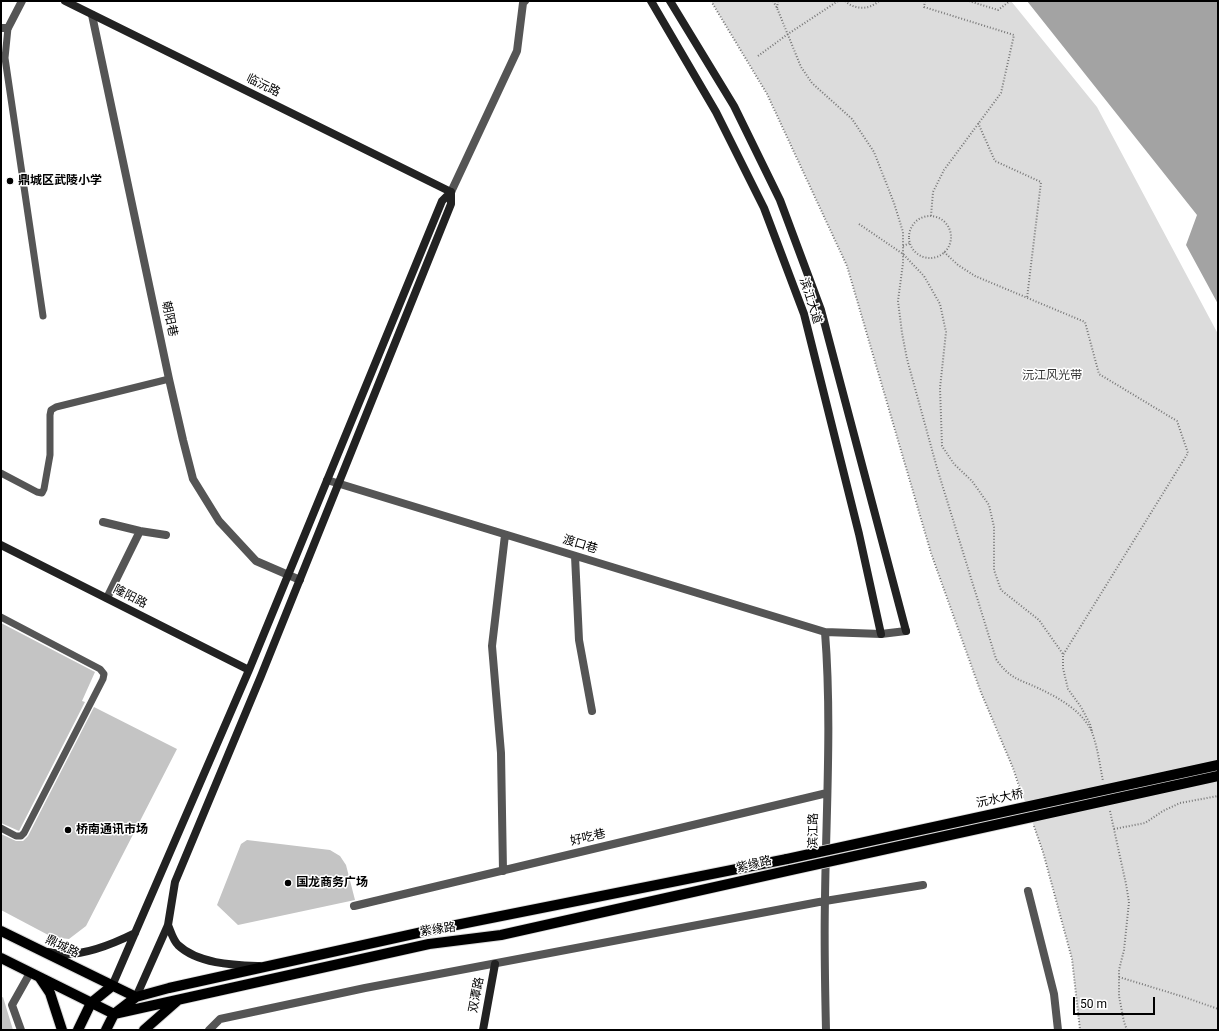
<!DOCTYPE html>
<meta charset="utf-8">
<style>
body{margin:0}
#map{position:relative;width:1219px;height:1031px;overflow:hidden;background:#fff;font-family:Roboto,sans-serif}
canvas{display:block}
.frame{position:absolute;inset:0;border:2px solid #000;pointer-events:none}
.scale{position:absolute;left:1073px;top:997px;width:82px;height:18px;box-sizing:border-box;border:2px solid #000;border-top:0;padding-left:5px;font-size:12px;line-height:14px;white-space:nowrap;color:#000;-webkit-text-stroke:3px #fff;paint-order:stroke}
</style>
<div id="map">
<canvas width="1219" height="1031"></canvas>
<div class="frame"></div>
<div class="scale">50 m</div>
</div>
<script>
const ctx = document.querySelector('canvas').getContext('2d');
ctx.lineJoin = 'round';
function fillPath(path, color) { ctx.fillStyle = color; ctx.fill(path, 'evenodd'); }
function stroke(path, color, width, dash) { ctx.strokeStyle = color; ctx.lineWidth = width; ctx.lineCap = dash ? 'butt' : 'round'; ctx.setLineDash(dash || []); ctx.stroke(path); }
function write(font, color, halo, rows, align = 'center') {
  ctx.font = font + ' Roboto,"Noto Sans SC",sans-serif'; ctx.lineWidth = 3; ctx.setLineDash([]); ctx.textBaseline = 'middle'; ctx.strokeStyle = halo; ctx.fillStyle = color; for (const [text, x, y, turn = 0] of rows) {
    ctx.save(); ctx.translate(x, y); ctx.rotate((+turn || 0) * Math.PI / 180); ctx.textAlign = isNaN(turn) ? turn : align; if (halo) ctx.strokeText(text, 0, 0); ctx.fillText(text, 0, 0); ctx.restore();
  }
}
fillPath(new Path2D(`
 M711 1H1011L1097 107 1218 334V1030H1080L1072 959 1043 852 1013 768 980 690 931 553 847 266 767 94Z`), '#dcdcdc');
fillPath(new Path2D(`
 M1027 1H1218V304L1186 245 1197 215Z`), '#a3a3a3');
fillPath(new Path2D(`
 M1 623 95 672 82 701 85 702 19 831 1 823Z
 M94 707 177 749 86 926 69 939 52 937 1 910V834L16 841H23L28 836Z
 M247 840 330 850 340 856 346 865 355 900 238 925 217 905 241 844Z
 M3 997 13 1030H1V998Z`), '#c4c4c4');
const primary = new Path2D(`
 M1 931 136 997 169 988 436 929 787 859
 M1 958 114 1014 429 944 501 935 791 870
 M40 978 50 993 62 1030
 M78 1030 91 1003 112 986
 M106 1030 114 1014 136 997
 M144 1030 177 1001`);
stroke(primary, '#dbdbdb', 12);
stroke(new Path2D(`
 M711 1 767 94 847 266 931 553 980 690 1013 768 1023 798
 M773 1 777 8 801 67 812 83 852 119 874 152 894 203 903 232V263L898 301 902 333 907 359 937 468 996 659C1009 678 1018 679 1038 688 1059 698 1085 712 1093 735 1098 750 1100 766 1103 781
 M845 1C855 10 869 10 879 1
 M925 1 924 7 1014 35 1001 93 944 170 933 192 931 216
 M969 1 998 10 1010 1
 M777 8 778 1
 M758 56 788 34 838 1
 M978 123 995 161 1041 182 1027 298
 M909 237a21 21 0 1 1 42 0a21 21 0 1 1-42 0Z
 M859 224 903 254 924 276 940 304 946 332 940 388 942 446 954 464 972 481 989 505 994 527V570L1001 590 1039 620 1063 654
 M903 246 910 243
 M944 252 958 265 975 276 1085 322 1099 374 1177 421 1188 453 1063 655V668L1068 689 1081 707 1090 724 1092 731
 M1110 811 1126 884 1129 902 1124 950 1119 970V996L1124 1022 1127 1030
 M1034 826 1043 852 1072 959 1080 1030
 M1114 829 1145 823 1163 811 1180 803 1218 796
 M1119 977 1184 997 1218 1009`), '#777', 2, [1, 2]);
stroke(new Path2D(`
 M8 28 5 58 43 316
 M1 473 37 492 42 493 44 489 50 455V415L51 410 56 407 169 379
 M1 617 100 669 104 674 103 679 24 833 21 836H16L1 828`), '#555', 7);
stroke(new Path2D(`
 M92 15 169 379 183 440 193 479 219 521 256 561 300 580
 M1 28H8L22 1
 M451 192 517 51 523 3 525 1
 M327 480 825 632 881 634 906 631
 M103 522 140 531 166 535
 M575 556 579 640 592 711
 M107 598 140 531
 M825 632C832 721 826 811 825 899 824 943 825 987 826 1030
 M503 871 501 753 492 646 505 535
 M1028 891 1054 994 1058 1030
 M354 906 827 793
 M21 1030 12 1005 30 973
 M209 1030 220 1019 365 988 819 902 923 885`), '#555', 8);
stroke(new Path2D(`
 M65 1 451 192
 M651 1 716 112 764 208 804 314 859 534 881 634
 M670 1 734 106 780 200 821 310 906 631
 M1 545 249 670
 M168 925C171 932 173 940 178 945 198 964 234 965 259 966
 M48 952C53 953 58 954 63 954 86 955 115 943 135 933
 M112 986 249 670 442 201 451 192
 M136 997 168 925 175 882 261 676 451 204V192
 M483 1030 495 964`), '#222', 8);
stroke(primary, '#000', 10);
const primaryBridge = new Path2D(`
 M787 859 1218 765
 M791 870 1218 776`);
stroke(primaryBridge, '#dbdbdb', 12, []);
stroke(primaryBridge, '#000', 10);
for (const [x, y, r, color] of [
 [10,181,4,"#000"],
 [68,830,4,"#000"],
 [288,883,4,"#000"]
]) { const dot = new Path2D(); dot.arc(x, y, r, 0, 2 * Math.PI); ctx.fillStyle = color; ctx.fill(dot); stroke(dot, '#fff', 1.5); }
write('12px', '#000', '#fff', [
 ["临沅路",263,86,26],
 ["滨江大道",810,301,72],
 ["朝阳巷",169,319,78],
 ["渡口巷",580,545,17],
 ["隆阳路",130,597,27],
 ["沅水大桥",1000,799,-12],
 ["滨江路",814,831,-89],
 ["好吃巷",588,838,-13],
 ["紫缘路",754,865,-13],
 ["紫缘路",438,930,-8],
 ["鼎城路",62,947,26],
 ["双潭路",477,995,-79]
]);
write('bold 12px', '#000', '#fff', [
 ["鼎城区武陵小学",18,181],
 ["桥南通讯市场",76,830],
 ["国龙商务广场",296,883]
], 'left');
write('12px', '#333', '#fff', [
 ["沅江风光带",1052,376]
]);
</script>
